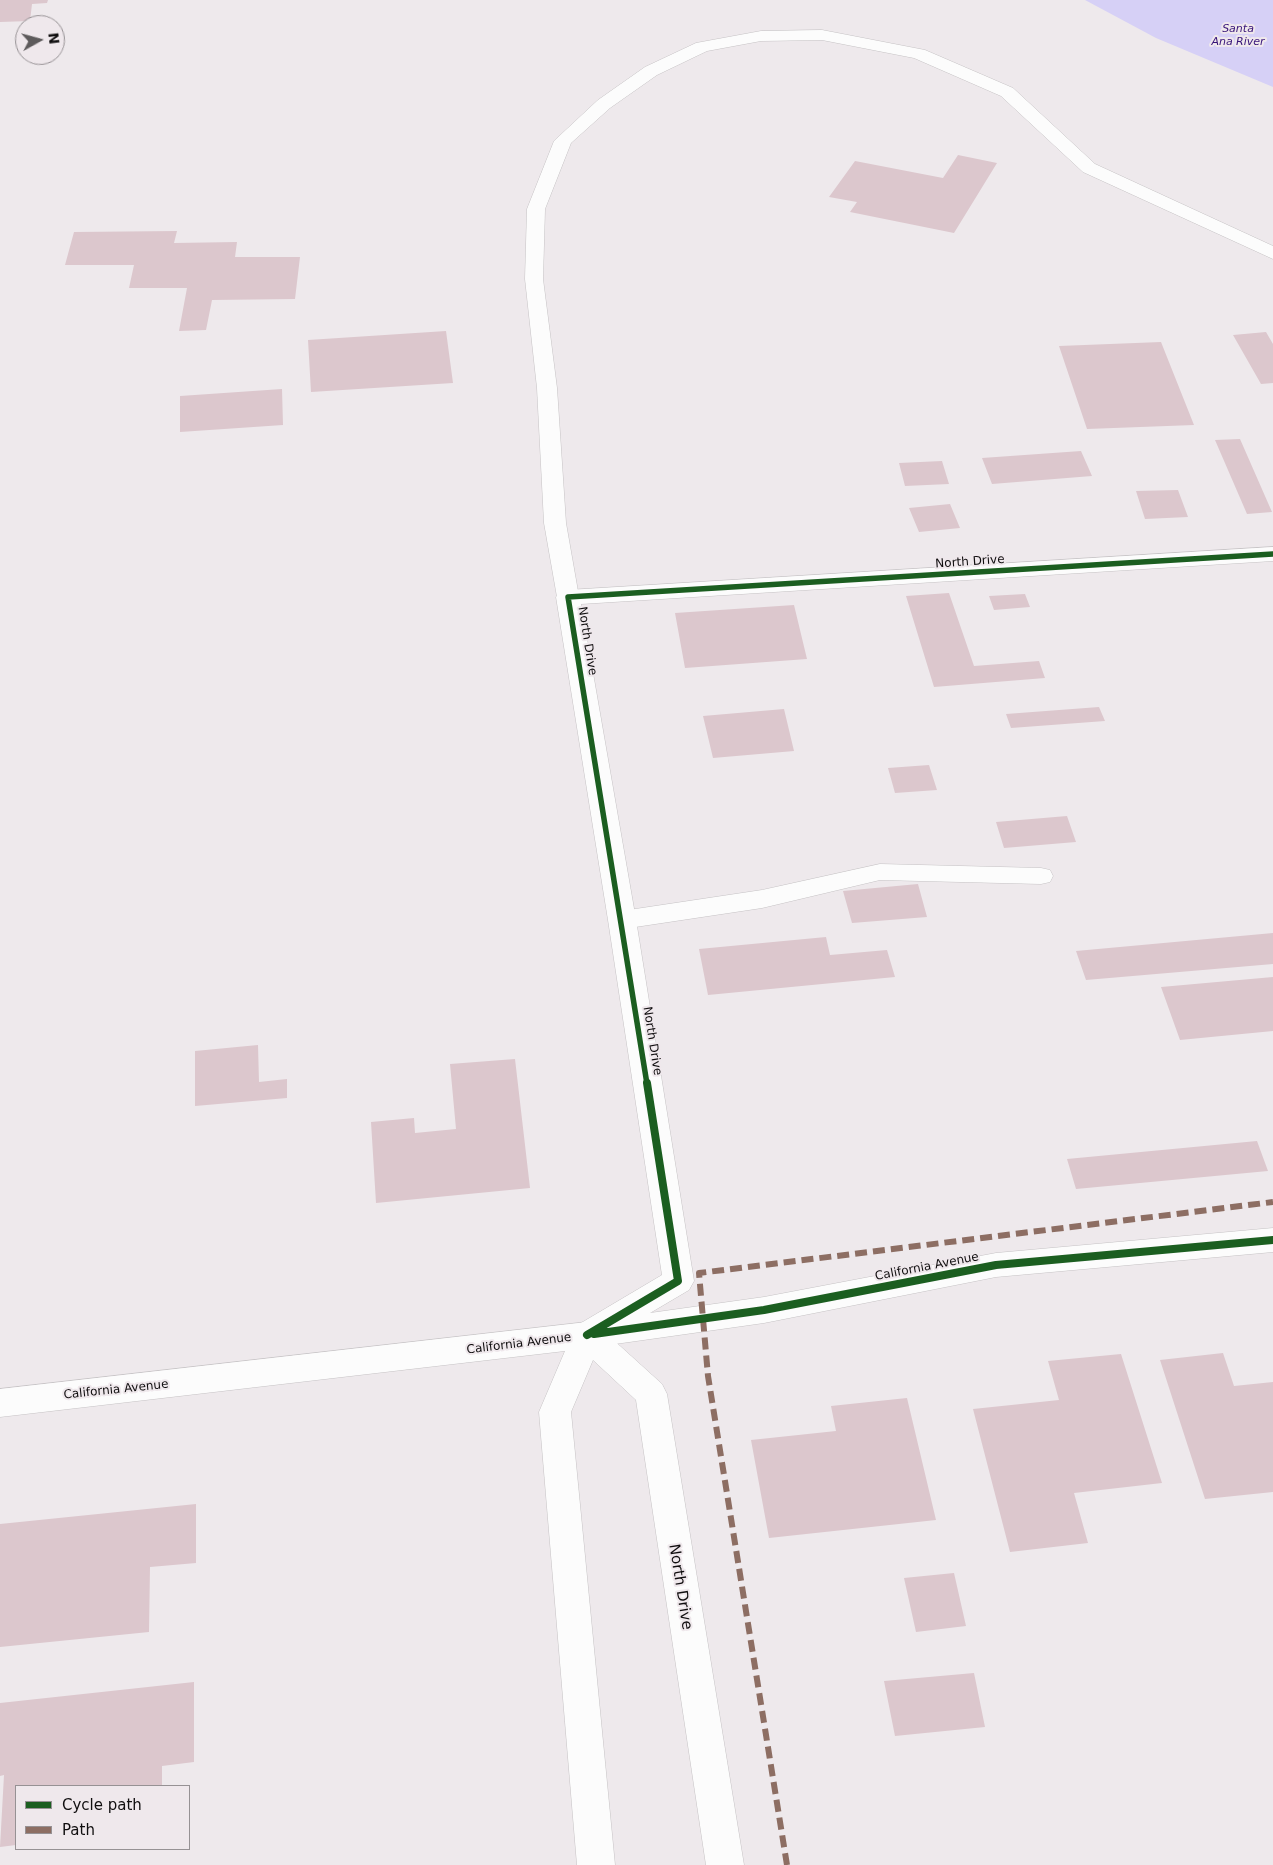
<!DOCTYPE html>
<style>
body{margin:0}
#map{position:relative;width:1273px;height:1865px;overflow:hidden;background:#eee9ec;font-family:"DejaVu Sans",sans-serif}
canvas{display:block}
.legend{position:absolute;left:15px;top:1785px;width:175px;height:65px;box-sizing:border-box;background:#efe8ec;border:1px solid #969194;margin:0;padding:6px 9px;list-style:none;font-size:15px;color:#100e0f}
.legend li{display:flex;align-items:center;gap:10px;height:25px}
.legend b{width:25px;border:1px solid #969194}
.north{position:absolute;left:15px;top:15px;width:50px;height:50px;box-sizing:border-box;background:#efe8ec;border:1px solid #969194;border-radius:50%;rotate:83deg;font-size:14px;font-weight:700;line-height:20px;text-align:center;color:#100e0f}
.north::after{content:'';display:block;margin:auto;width:18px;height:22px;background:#5e5b5c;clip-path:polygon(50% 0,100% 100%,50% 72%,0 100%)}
</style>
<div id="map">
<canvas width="1273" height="1865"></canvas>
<ul class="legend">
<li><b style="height:6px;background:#1b5e20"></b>Cycle path</li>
<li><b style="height:6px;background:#8d6e63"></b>Path</li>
</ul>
<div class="north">N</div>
</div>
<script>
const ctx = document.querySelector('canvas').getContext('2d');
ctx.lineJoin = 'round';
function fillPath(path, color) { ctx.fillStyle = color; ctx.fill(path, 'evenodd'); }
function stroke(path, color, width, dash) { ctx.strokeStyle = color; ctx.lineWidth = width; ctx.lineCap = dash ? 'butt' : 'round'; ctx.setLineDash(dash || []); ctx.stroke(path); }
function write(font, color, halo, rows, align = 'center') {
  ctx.font = font + ' "DejaVu Sans",sans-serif'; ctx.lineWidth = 4; ctx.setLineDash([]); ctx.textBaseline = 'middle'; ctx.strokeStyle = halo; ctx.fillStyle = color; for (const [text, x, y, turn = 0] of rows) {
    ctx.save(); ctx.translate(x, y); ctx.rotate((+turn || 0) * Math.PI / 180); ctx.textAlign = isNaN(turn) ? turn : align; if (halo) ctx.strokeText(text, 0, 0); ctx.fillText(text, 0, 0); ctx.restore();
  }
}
fillPath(new Path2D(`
 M1085 0H1273V87L1156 38Z`), '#d6d0f6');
fillPath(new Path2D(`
 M0 0H48L47 3 32 4 30 21 0 22Z
 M958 155 997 163 954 233 850 212 857 202 829 197 855 161 943 178Z
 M177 231 174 243 237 242 235 257H300L295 299 212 300 206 330 179 331 187 288H129L134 265H65L74 232Z
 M446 331 453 383 311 392 308 340Z
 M1266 332 1273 344V383L1261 384 1233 335Z
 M1161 342 1194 425 1087 429 1059 346Z
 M282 389 283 425 180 432V396Z
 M1240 439 1272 512 1247 514 1215 440Z
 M1081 451 1092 476 992 484 982 458Z
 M942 461 949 484 905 486 899 463Z
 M1178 490 1188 517 1145 519 1136 491Z
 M950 504 960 528 919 532 909 508Z
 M949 593 974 666 1039 661 1045 678 934 687 906 596Z
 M1025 594 1030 607 994 610 989 596Z
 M794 605 807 659 685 668 675 613Z
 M1099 707 1105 721 1011 728 1006 714Z
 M784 709 794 751 713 758 703 716Z
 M929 765 937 790 895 793 888 768Z
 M1067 816 1076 842 1004 848 996 822Z
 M918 884 927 917 852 923 843 891Z
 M1273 933V964L1086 980 1076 951Z
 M826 937 830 955 887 950 895 977 708 995 699 949Z
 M1273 977V1031L1180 1040 1161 987Z
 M258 1045 259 1082 287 1079V1098L195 1106V1051Z
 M515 1059 530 1188 376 1203 371 1122 414 1118 415 1133 456 1129 450 1064Z
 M1257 1141 1268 1171 1076 1189 1067 1159Z
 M1223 1353 1234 1386 1273 1382V1492L1205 1499 1160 1360Z
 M1121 1354 1162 1483 1074 1493 1088 1543 1010 1552 973 1409 1059 1400 1048 1361Z
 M907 1398 936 1520 769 1538 751 1440 836 1431 831 1406Z
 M196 1504V1563L150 1567 149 1632 0 1647V1524Z
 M954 1573 966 1626 916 1632 904 1578Z
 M974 1673 985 1727 895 1736 884 1681Z
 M194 1682V1762L162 1766V1786H16V1845L0 1847 4 1775 0 1776V1703Z`), '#dcc7cd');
const lane = new Path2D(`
 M822 30 925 50 1013 88 1095 164 1273 246V259L1083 172 1001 96 914 58 822 40 761 41 707 51 657 75 610 108 571 143 545 209 543 279 557 388 566 523 579 597 576 602 568 604 560 602 557 597 544 523 537 388 525 279 527 209 554 141 598 100 645 67 696 43 761 31Z
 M880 864 1041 868 1050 870 1053 876 1050 882 1041 884 880 880 762 908 622 929 613 926 610 920 613 914 622 911 762 890Z`);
const street = new Path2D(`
 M1273 547V561L581 604 636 920 694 1281 689 1290 650 1313 764 1297 996 1253 1273 1228V1252L996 1277 764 1323 601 1346 597 1345 587 1348 576 1344 571 1335 576 1326 662 1275 608 920 556 597 560 592 568 590Z`);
const primary = new Path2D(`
 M587 1322 598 1326 662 1384 667 1394 744 1865H706L636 1400 593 1360 571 1412 615 1865H577L539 1412 565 1351 0 1417V1389Z`);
stroke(lane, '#c5c2c4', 1);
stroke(street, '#c5c2c4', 1);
stroke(primary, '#c5c2c4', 1);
fillPath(lane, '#fcfcfc');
fillPath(street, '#fcfcfc');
fillPath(primary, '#fcfcfc');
stroke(new Path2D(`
 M787 1865 708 1376 699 1273 1273 1202`), '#8d6e63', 6, [12, 6]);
stroke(new Path2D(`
 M647 1084 568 597 1273 554`), '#1b5e20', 5.5);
stroke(new Path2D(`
 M594 1334 764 1310 996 1265 1273 1240
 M587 1335 678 1281 647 1083`), '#1b5e20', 8);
write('italic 11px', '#371378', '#efe8ec', [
 ["Santa",1238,29],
 ["Ana River",1238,42]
]);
write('12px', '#100e0f', '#efe8ec', [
 ["North Drive",970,562,-4],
 ["North Drive",587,641,81],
 ["North Drive",652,1041,81],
 ["California Avenue",927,1267,-11],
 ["California Avenue",519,1344,-7],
 ["California Avenue",116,1390,-6]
]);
write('15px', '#100e0f', '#efe8ec', [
 ["North Drive",680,1587,81]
]);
</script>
